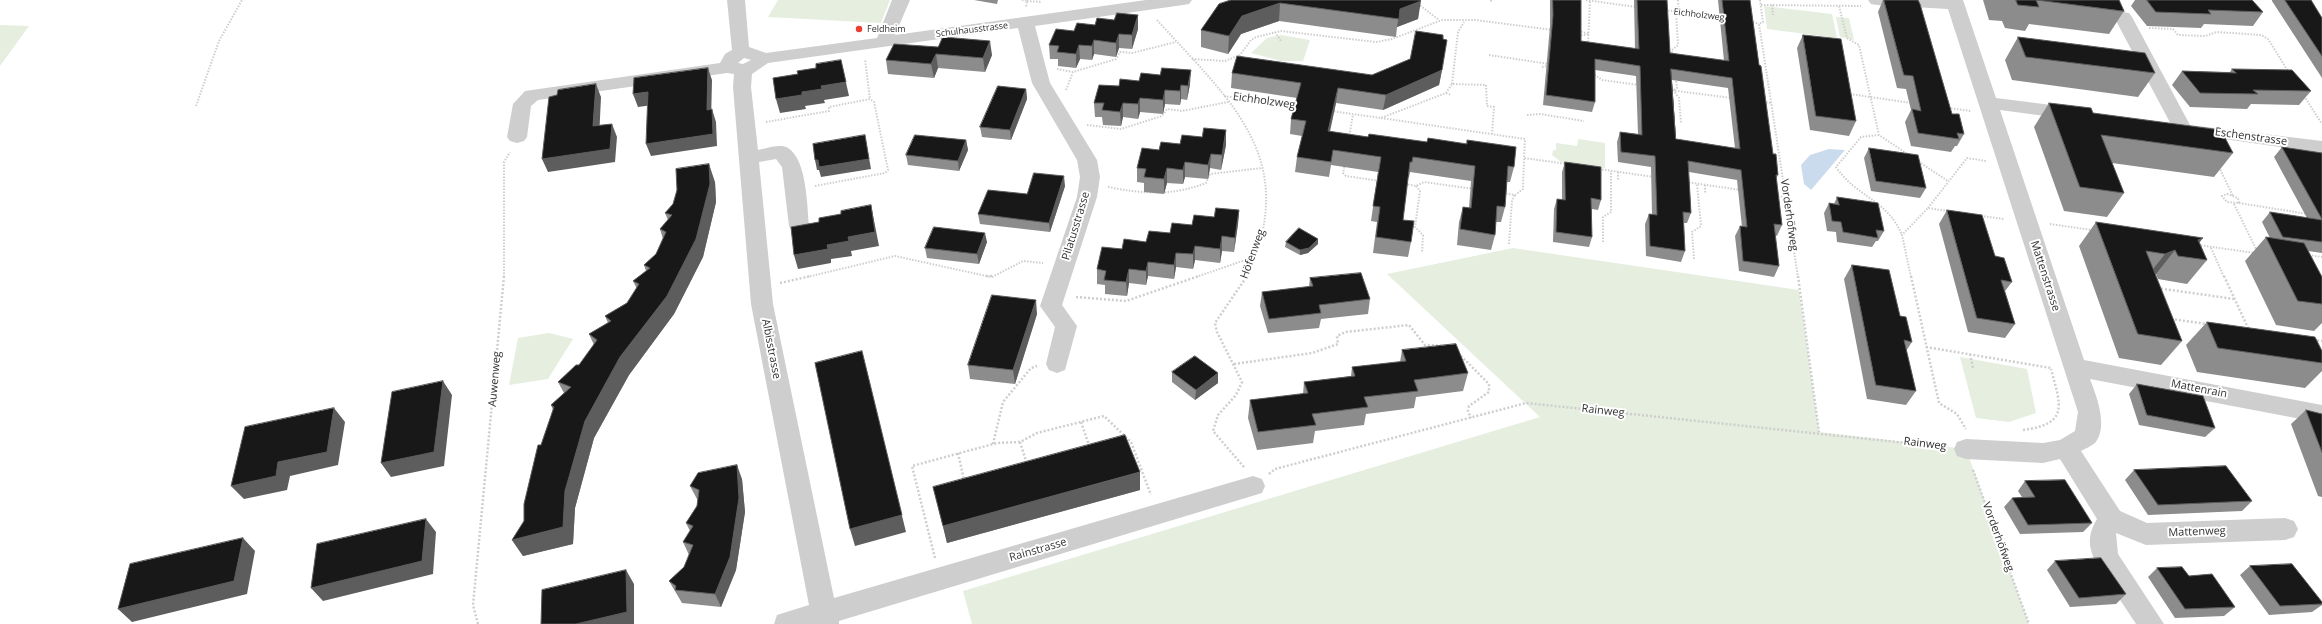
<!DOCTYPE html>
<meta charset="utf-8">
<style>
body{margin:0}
canvas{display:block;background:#fff}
</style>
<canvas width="2322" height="624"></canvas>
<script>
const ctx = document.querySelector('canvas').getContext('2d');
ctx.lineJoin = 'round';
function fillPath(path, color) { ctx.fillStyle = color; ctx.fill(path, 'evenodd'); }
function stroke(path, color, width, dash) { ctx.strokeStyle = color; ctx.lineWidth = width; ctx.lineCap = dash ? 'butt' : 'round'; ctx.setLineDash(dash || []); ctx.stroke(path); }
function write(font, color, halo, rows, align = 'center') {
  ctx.font = font + ' "Open Sans",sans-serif'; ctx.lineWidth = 4; ctx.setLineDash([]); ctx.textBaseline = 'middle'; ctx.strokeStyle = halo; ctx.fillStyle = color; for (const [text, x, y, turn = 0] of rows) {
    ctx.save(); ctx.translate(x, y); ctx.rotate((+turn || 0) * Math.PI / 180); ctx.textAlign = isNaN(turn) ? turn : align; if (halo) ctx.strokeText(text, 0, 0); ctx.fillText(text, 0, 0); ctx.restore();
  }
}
fillPath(new Path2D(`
 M778 0H890L881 23 768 17Z
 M1764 6 1832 14 1837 38 1767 29Z
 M1836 17 1849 18 1854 40 1840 37Z
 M0 25 29 26 0 66Z
 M1281 35 1310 40 1303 61H1281L1251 53 1267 38Z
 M1578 139 1605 143V168L1561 162 1552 155 1553 150H1556V143L1577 146Z
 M1513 248 1799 290 1819 432 1966 449 2029 624H972L963 591 1540 417 1387 274Z
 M549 333 573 339 548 379 509 385 518 338Z
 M1960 357 2027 369 2036 413 2009 422 1976 418Z`), '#e5eedf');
fillPath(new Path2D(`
 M1829 149 1845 150 1811 190 1804 184 1801 165 1810 155Z`), '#cbdbee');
stroke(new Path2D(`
 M1022 0 1027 1 1026 7
 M1413 0 1439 20
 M1491 0V2
 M1586 0 1636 7
 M1678 0 1679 12
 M1760 0 1763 22 1759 24 1798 277
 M1027 1 1042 2
 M1761 5 1861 6
 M1772 5 1773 15
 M1839 6 1847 38 1859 45 1879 135 1909 155
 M1665 10 1721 17
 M1157 20C1231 102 1301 158 1247 277
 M1750 21 1759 24
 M2149 28 2173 29 2178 35 2205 36 2217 32 2261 35 2268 39 2288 71
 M1275 32 1281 41
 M1578 36 1589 34 1579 31
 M1588 45 1590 1
 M1489 55 1549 64
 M1672 56V50L1678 45 1676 12
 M1192 59 1225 61 1240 55 1251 40 1256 37 1281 31 1376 42 1392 39 1442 20H1475L1553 30
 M1542 67 1548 66
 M1057 69 1073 72 1116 59 1120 52 1132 53 1176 42
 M1592 73 1602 80 1639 85
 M1452 84 1458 32 1464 22
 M1066 90 1073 72
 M1669 90 1732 98
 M1673 90 1679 98 1681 123
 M1674 90 1677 88 1676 79
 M1446 93 1451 95
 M1850 94 1911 103
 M1224 96 1296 106
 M2304 96 2322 124
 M1763 102 1772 103
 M196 106 219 41 242 0
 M1948 108 1971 111
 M1331 111 1381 118 1446 93 1452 84 1486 85 1487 106 1494 107 1492 134
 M1527 115 1540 114 1584 121
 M1381 118 1525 139 1524 158 1567 164
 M766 122 829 111V107L870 99 865 59
 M1087 125 1121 129 1162 116 1167 109 1182 111 1228 102
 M1879 135 1861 137 1836 167C1856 197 1887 199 1902 235
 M1349 138 1353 114
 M1916 160 1948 181
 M1345 164 1343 173 1346 176 1380 181
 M2219 167 2233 196
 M1599 169 1654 177
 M1618 172V180
 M1686 182 1741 190
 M1405 184 1416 186 1424 182 1474 189
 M1705 185V193
 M815 186 885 173 888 170 874 102 870 99
 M1416 186 1420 191 1415 227 1423 235 1422 253
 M1108 187C1143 194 1173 196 1206 183L1210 174 1262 168
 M1503 193 1515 195 1523 189 1524 158
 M2227 194 2238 198 2239 203 2227 202 2222 196Z
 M1775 196 1787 197
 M2239 203 2308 214
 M2234 204 2257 251
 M1928 208 1967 158 1986 161
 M1981 216 2004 219
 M2050 224 2092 230
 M1603 242V217L1611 212V171
 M1509 244 1512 200 1515 195
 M2198 245 2255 253
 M2211 248 2224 277
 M2309 255 2322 257
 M1694 259 1692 232 1701 226 1697 184
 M504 277V162L510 152
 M807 277 895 256 991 277
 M992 277 1023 261 1043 263
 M1196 277 1254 257
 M1911 277 1902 235 1928 208 1948 211`), '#cecece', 2, [1.5, 1.5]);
stroke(new Path2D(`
 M986 276H994
 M1798 276 1819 432
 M1911 276 1939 403 1957 414 1966 429
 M2224 276 2249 330
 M780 283 811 276
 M2157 288 2234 299
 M1076 297 1126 301 1199 276
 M2171 319 2207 324
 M2313 340 2322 341
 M1926 347 2051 368
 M1458 353 1489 384V392L1469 406 1468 411 1471 418
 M1970 354 1973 368
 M1234 364 1312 353 1338 344 1337 336 1346 332 1409 325 1425 345 1448 346
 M1081 422 1090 448
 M2023 430C2069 424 2061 406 2051 369
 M1020 442 1027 464
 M993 444 1003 402 1031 368 1037 366
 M958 453 964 480
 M1244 467 1213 431 1218 415 1236 395 1242 382 1217 332 1215 323 1247 276
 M1973 470 2029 624
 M1269 474 1275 469 1526 403 1945 447
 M935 558 912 466 997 443 1020 442 1037 433 1104 416 1131 442 1151 495
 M478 624 473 605 504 276`), '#cecece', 2.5, [2, 2]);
fillPath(new Path2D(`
 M727 0H745L749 47 766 53 877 38 892 0H910L895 35 1146 0H1192L1189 4 1183 5 1035 26 1050 83 1097 160 1100 177 1097 197 1062 305 1077 326 1065 370 1057 373 1049 370 1046 364 1055 327 1040 306 1077 197 1080 177 1077 160 1032 83 1018 28 768 63 752 74 751 87 758 150C765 149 780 143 788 148 807 160 807 205 809 226L806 231 799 233 792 231 789 226 782 167 776 159 759 162 773 304 834 598 1253 476 1262 479 1265 486 1262 493 839 621V624H774L777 615 809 605 751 304 733 87 734 74 727 73 538 100 531 106 527 137 524 141 517 143 510 141 507 137 513 104 525 91 720 63 725 54 732 50ZM744 58 751 60 743 64 738 63Z
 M1868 0H1963L1996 98 2075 108 2082 110 2084 114 2082 118 2075 120 2000 110 2084 360 2322 405V423L2090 379C2096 395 2109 427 2095 443 2091 446 2085 449 2081 451L2120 511 2147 523 2285 518 2294 521 2298 529 2294 537 2285 540 2146 545 2116 533 2118 554 2164 624H2136L2097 565C2088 547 2087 536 2097 519L2060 459 2043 463 1966 459 1957 456 1954 449 1957 442 1966 439 2043 443 2060 440 2075 431 2078 412 1948 9 1877 5 1871 4Z
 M2123 12 2129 13 2132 17 2190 125 2322 141V153L2175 132 2114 17 2117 13Z`), '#cecece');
fillPath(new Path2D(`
 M974 0H998L997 4Z
 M1420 0 1418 19 1397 27 1396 37 1279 21 1241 34 1228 54 1201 47V30L1219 4Z
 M1550 0H1581V41L1635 49 1634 0H1667L1670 53 1724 61 1718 0H1750L1759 65 1773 154 1778 175 1776 179 1782 225 1777 236 1775 235 1779 266 1774 277 1739 271 1735 236 1740 226 1742 227 1737 180 1689 172 1691 213 1687 223H1684L1685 251 1681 262 1646 256 1645 224 1649 214H1652L1651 167 1618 162 1617 142 1620 132 1638 134 1636 76 1595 70V102L1592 112 1543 105 1550 26ZM1672 80 1728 88 1735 148 1676 139Z
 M1883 0H1918L1952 114 1964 134 1957 146H1955L1951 152 1911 146 1905 122 1911 110 1906 89 1897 88 1878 12Z
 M1983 0H2119L2124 11 2109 34 2029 24 2025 31 2005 28 2002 21 1989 20Z
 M2135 0H2252L2263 12 2253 26 2204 24 2201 28 2147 26 2131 6Z
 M2272 0H2311L2322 18V78L2272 1Z
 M1138 29 1132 49 1119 48 1116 57 1094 54 1092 60 1080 59 1076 68 1058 66V59H1050L1049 45Z
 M1803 35 1856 121 1849 136 1810 130 1797 48Z
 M2018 37 2155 73 2138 97 2012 80 2005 60Z
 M894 44 992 55 985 72 938 68 934 78 888 74 886 60Z
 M2232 69 2311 91 2299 105 2251 104 2247 109 2190 107 2172 85 2182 71 2230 72Z
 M1442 70 1439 85 1383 110 1336 103 1330 132 1368 137 1427 142 1466 144 1467 140 1514 167 1510 182H1507L1505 207 1501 222H1496L1495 235 1491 250 1457 245 1459 222 1463 207 1469 208 1471 181 1410 172 1409 177H1408L1403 220 1411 242 1408 257 1373 253 1377 222 1371 221 1378 172 1331 165 1329 177 1295 172 1297 157 1302 136 1290 134 1291 119 1297 98 1231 88 1232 73 1372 75Z
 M1139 81 1190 84 1187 100 1181 99 1180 105 1165 104 1163 114 1140 112 1138 119 1123 117 1121 126 1103 125 1102 117H1095L1094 103 1119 86Z
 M1026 89 1027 99 1011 140 982 137 980 127Z
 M2049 103 2093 113 2233 153 2214 177 2112 163 2124 193 2107 217 2064 211 2034 127Z
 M966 140 968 150 959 171 908 165 906 155Z
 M1180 144 1226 145 1221 170 1210 168 1208 179 1185 177 1183 184 1167 183 1164 194 1144 192V183L1137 182V168L1159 150Z
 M2282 147 2322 153V253L2308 251 2322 277V323L2314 331 2276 325 2245 261 2266 237 2270 238 2262 222 2270 212 2307 218 2274 157Z
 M1869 148 1926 188 1920 198 1871 191 1864 158Z
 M1565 162 1601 200 1598 210 1592 209V237L1589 247 1553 242 1554 209 1557 199 1562 200V172Z
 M715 182 716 202 703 257 674 314 629 375 594 438 575 508 573 544 523 556 512 540 524 521 541 445 553 410 551 405 564 393 558 382 579 365 594 345 589 334 608 323 605 316 627 303 637 289 633 281 646 271 644 265 656 254 663 239 660 229 668 220 665 213Z
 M1065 186 1050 232 980 224 978 214 1027 194Z
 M1837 197 1884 231 1878 241H1876L1872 247 1837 242 1836 232 1827 231 1824 213 1829 203 1834 204Z
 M1239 210 1238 224 1234 252 1222 251 1220 263 1195 260 1193 269 1176 267 1174 279 1148 276 1146 285 1129 283 1127 296 1105 294V285L1097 284V269L1122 249 1146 242 1214 217Z
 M1947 210 1995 256 2012 282 2005 291 2015 324 2005 338 1968 332 1939 224Z
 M2096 222 2200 243 2207 260 2187 284 2158 279 2156 274H2155L2182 341 2161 365 2119 358 2079 246Z
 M1318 239V244L1308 253 1300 255 1285 247 1286 242Z
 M987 242 979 264 927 258 925 248Z
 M1852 265 1900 316 1912 342 1906 351 1916 391 1906 405 1867 399 1844 279Z
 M1310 278 1370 299 1368 314 1321 319 1319 328 1268 333 1260 306 1262 292 1309 287Z
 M1037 314 1015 384 970 379 968 365Z
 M2207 322 2322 351V371L2305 388 2197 372 2186 345Z
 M1402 350 1468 373 1463 391 1416 397 1414 408 1366 414 1364 425 1315 431 1313 443 1257 450 1248 418 1250 400 1303 394 1304 382 1351 376 1352 367 1400 362Z
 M1172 372 1218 383 1195 400 1172 382Z
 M2137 384 2215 428 2205 437 2139 425 2129 394Z
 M2306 410 2322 414V497L2318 496 2291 424Z
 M2134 470 2252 501 2242 511 2148 515 2125 480Z
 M742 479 745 512 736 570 721 607 682 603 669 581 684 567 689 555 683 542 690 531 686 523 697 506 698 500 697 499 690 486Z
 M2025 481 2092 523 2083 532 2020 534 2004 507 2012 498 2022 497 2018 491Z
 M933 487 1140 490 947 543Z
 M2055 561 2126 594 2116 604 2070 607 2047 570Z
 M2250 566 2322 602V605L2312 612 2269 615 2240 575Z
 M2157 568 2189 576 2235 607 2224 616 2175 618 2148 577Z`), '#8c8c8c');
fillPath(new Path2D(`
 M1421 1 1418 19 1397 27 1400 9Z
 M1280 3 1279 21 1241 34 1228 54 1229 36 1242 16Z
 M1138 15V29L1132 49V35Z
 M1119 34V48L1116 57V43Z
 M1094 40V54L1092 60V46Z
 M990 41 992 55 985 72 983 58Z
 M1079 45 1080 59 1076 68V54Z
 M936 54 938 68 934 78 931 64Z
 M841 60 849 96 824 100 825 103 805 106 806 109 780 113 776 99 802 92 821 86Z
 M708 68 712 80 711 122 707 110Z
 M1191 70 1190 84 1187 100 1188 86Z
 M1442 70 1439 85 1383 110 1386 95Z
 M596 84 601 97 599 139 593 126Z
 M1181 85V99L1180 105V91Z
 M1338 88 1336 103 1326 147 1328 131Z
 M1026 89 1027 99 1011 140 1010 130Z
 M1165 90V104L1163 114V100Z
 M648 92 653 105 638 107 633 94Z
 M1140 98V112L1138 119V104Z
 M1123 103V117L1121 126 1120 112Z
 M712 109 716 122 717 146 651 156 646 144Z
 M612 124 617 137 615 162 548 172 542 159Z
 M1226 130V145L1221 170 1222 155Z
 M865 135 871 169 821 177 819 170H817L815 160H818Z
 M966 140 968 150 959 171 958 161Z
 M1211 154 1210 168 1208 179V165Z
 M1185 162V177L1183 184V170Z
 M709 164 715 182 716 202 703 257 674 314 629 375 594 438 575 508 573 544 523 556 512 540 565 491 585 421Z
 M1167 168V183L1164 194V179Z
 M1064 176 1065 186 1050 232 1049 223Z
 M871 205 879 246 851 251 852 256 831 259V263L798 269 794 255 827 245Z
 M1239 210 1238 224 1234 252 1235 238Z
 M985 233 987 242 979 264 977 254Z
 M1222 236V251L1220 263V249Z
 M2203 238 2188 257 2198 240Z
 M1318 239V244L1308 253 1300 255V250Z
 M1195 246V260L1193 269V254Z
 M2175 250 2156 274 2146 278 2165 254Z
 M1176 253V267L1174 279V265Z
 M1148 262V276L1146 285V271Z
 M1129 269V283L1127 296 1126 282Z
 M1036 300 1037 314 1015 384 1013 370Z
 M866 369 906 532 855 546 850 529Z
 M1218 373V383L1195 400 1196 390Z
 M443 381 452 395 444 466 391 477 381 463Z
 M334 408 345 422 338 465 290 476 287 490 244 499 231 486 278 462Z
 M737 465 742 479 745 512 736 570 721 607 715 594Z
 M1140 472V490L947 543 943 526Z
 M426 519 436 532 433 574 323 601 311 588Z
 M243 538 255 551 247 594 132 622 118 609Z
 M626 570 634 584V624H576Z`), '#5d5d5d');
const building = new Path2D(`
 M1231 0H1420L1421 1 1400 9 1399 19 1280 3 1242 16 1229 36 1201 30 1219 4Z
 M1553 0H1581V41L1639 49 1637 0H1667L1670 53 1729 61 1722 0H1750L1759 65 1761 66 1773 154H1776L1778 175H1776L1782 225 1774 224 1779 266 1743 261 1740 226 1747 227 1741 170 1688 161 1691 213 1683 212 1685 251 1650 246 1649 214 1657 215 1655 156 1621 152 1620 132 1642 135 1640 66 1595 59V102L1546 95 1553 16ZM1671 69 1732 78 1740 149 1676 139Z
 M1884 0H1918L1920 4 1952 114H1959L1964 134 1957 133 1959 139 1918 133 1912 109 1921 111 1913 76 1904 75Z
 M2016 0H2036L2039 7 2018 5Z
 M2037 0H2119L2124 11Z
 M2147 0H2252L2263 12 2208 10 2211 14 2156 12Z
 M2285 0H2311L2322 18V56Z
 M1117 13 1138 15 1132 35 1119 34 1116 43 1094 40 1092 46 1079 45 1076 54 1057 52 1059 46 1049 45 1056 29 1074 31 1077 23 1095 25 1097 18 1114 20Z
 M1416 31 1443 35V39L1447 40 1442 70 1386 95 1338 88 1328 131 1368 137 1369 134 1427 142 1428 138 1467 144V140L1516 147 1514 167 1508 166 1505 207 1497 206 1495 235 1460 229 1463 207 1471 208 1475 166 1413 157 1412 162H1410L1403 220 1414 221 1411 242 1376 237 1380 207 1373 206 1381 157 1333 150 1331 162 1297 157 1306 121 1291 119 1301 83 1232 73 1237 56 1372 75 1410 59Z
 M1803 35 1841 39 1856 121 1816 116Z
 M943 37 990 41 983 58 936 54 931 64 886 60 894 44 938 47Z
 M2018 37 2145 53 2155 73 2026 57Z
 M841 60 846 82 821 86 822 89 802 92V95L776 99 773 78 798 74 797 71 816 68V64Z
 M708 68 707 110 712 109 713 134 646 144 648 92 633 94 634 78Z
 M1162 68 1191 70 1188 86 1181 85 1180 91 1165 90 1163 100 1140 98 1138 104 1123 103 1120 112 1102 110 1104 103H1094L1099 85 1119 86 1120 79 1139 81 1141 73 1160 75Z
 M2232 69 2292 70 2311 91 2253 90 2258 94 2200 93 2182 71 2236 73Z
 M596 84 593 126 612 124 610 149 542 159 549 97 557 95 558 90Z
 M998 86 1026 89 1010 130 980 127Z
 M2049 103 2091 108 2093 113 2221 130 2233 153 2101 135 2124 193 2080 187Z
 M1204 128 1226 130 1222 155 1211 154 1208 165 1185 162 1183 170 1167 168 1164 179 1144 177 1146 169 1137 168 1142 148 1159 150 1161 142 1180 144 1182 135 1202 137Z
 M865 135 869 159 819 167 818 160H815L813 144Z
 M915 135 966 140 958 161 906 155Z
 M2282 147 2322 153V219Z
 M1869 148 1918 155 1926 188 1876 181Z
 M1565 162 1601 167V200L1591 198 1592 237 1556 232 1557 199 1565 200Z
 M709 164 710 184 696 239 667 296 620 357 585 421 565 491 563 527 512 540 524 521V504L538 445H541L554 407 551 405 571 387 558 382 576 365H579L597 340 589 334 611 321 605 316 627 303 639 284 633 281 650 268 644 265 656 254 666 232 660 229 672 215 665 213 673 204 677 190 676 169Z
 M1034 173 1064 176 1049 223 978 214 988 190 1027 194Z
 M1837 197 1878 203 1884 231 1876 230 1878 238 1843 232 1841 222 1832 221 1829 203 1839 205Z
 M871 205 875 232 848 237 849 241 827 245 828 249 794 255 791 227 819 222V218L841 214V211Z
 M1216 208 1239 210 1235 238 1222 236 1220 249 1195 246 1193 254 1176 253 1174 265 1148 262 1146 271 1129 269 1126 282 1104 280 1106 271 1097 269 1102 247 1122 249 1124 239 1146 242 1149 231 1170 233 1172 223 1192 225 1194 215 1214 217Z
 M1947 210 1982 215 1995 256 2004 258 2012 282 2001 280 2015 324 1977 318Z
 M2270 212 2322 220V242L2283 237Z
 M2096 222 2203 238 2198 240 2207 260 2178 256 2175 250 2165 254 2146 251 2182 341 2138 334Z
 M934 227 985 233 977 254 925 248Z
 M1299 228 1318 239 1309 248 1300 250 1286 242Z
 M2266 237 2304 243 2322 277V304L2298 301Z
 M1852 265 1889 270 1900 316 1906 317 1912 342 1904 340 1916 391 1876 385Z
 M1361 273 1370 299 1319 305 1321 313 1269 319 1262 292 1313 286 1310 278Z
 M992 295 1036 300 1013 370 968 365Z
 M2207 322 2315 337 2322 351V363L2218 348Z
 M1456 344 1468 373 1414 380 1418 391 1364 397 1368 407 1312 414 1316 425 1258 432 1250 400 1308 393 1304 382 1355 376 1352 367 1406 361 1402 350Z
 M862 351 902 515 850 529 815 363Z
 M1195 356 1218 373 1196 390 1172 372Z
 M443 381 434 452 381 463 392 392Z
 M2137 384 2203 396 2215 428 2147 415Z
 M334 408 327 452 278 462 276 476 231 486 245 427Z
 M2306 410 2322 414V452Z
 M1125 435 1140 472 943 526 933 487Z
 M737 465 739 498 730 557 715 594 675 590 676 586 669 581 684 567 693 545 683 542 693 526 686 523 697 506 699 490 690 486 698 473Z
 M2226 466 2252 501 2158 505 2134 470Z
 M2065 480 2092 523 2028 525 2012 498 2035 497 2025 481Z
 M426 519 422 561 311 588 317 544Z
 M243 538 234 581 118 609 130 564Z
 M2101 558 2126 594 2079 598 2055 561Z
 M2292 564 2322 602V604L2280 606 2250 566Z
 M2182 567 2189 576 2212 574 2235 607 2185 609 2157 568Z
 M626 570 627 612 576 624H541L542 590Z`);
fillPath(building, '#181818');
stroke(building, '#5d5d5d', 1);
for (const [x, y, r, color] of [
 [859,29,4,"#eb3f30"]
]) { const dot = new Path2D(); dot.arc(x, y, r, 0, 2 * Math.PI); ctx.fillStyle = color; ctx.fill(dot); stroke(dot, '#fff', 1.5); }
write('9px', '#313131', '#fff', [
 ["Eichholzweg",1699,15,7],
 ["Schulhausstrasse",972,30,-7]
]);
write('9px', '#313131', '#fff', [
 ["Feldheim",867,29]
], 'left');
write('11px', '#313131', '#fff', [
 ["Eichholzweg",1264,101,8],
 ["Eschenstrasse",2251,137,8],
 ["Vorderhöfweg",1789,215,82],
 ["Pilatusstrasse",1076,226,-73],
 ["Höfenweg",1253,254,-70],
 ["Mattenstrasse",2045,276,72],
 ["Albisstrasse",771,349,79],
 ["Auwenweg",495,379,-85],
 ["Mattenrain",2199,389,11],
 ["Rainweg",1603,411,6],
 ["Rainweg",1925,444,7],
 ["Mattenweg",2197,532,-2],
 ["Vorderhöfweg",1998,537,70],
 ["Rainstrasse",1038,550,-16]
]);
</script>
